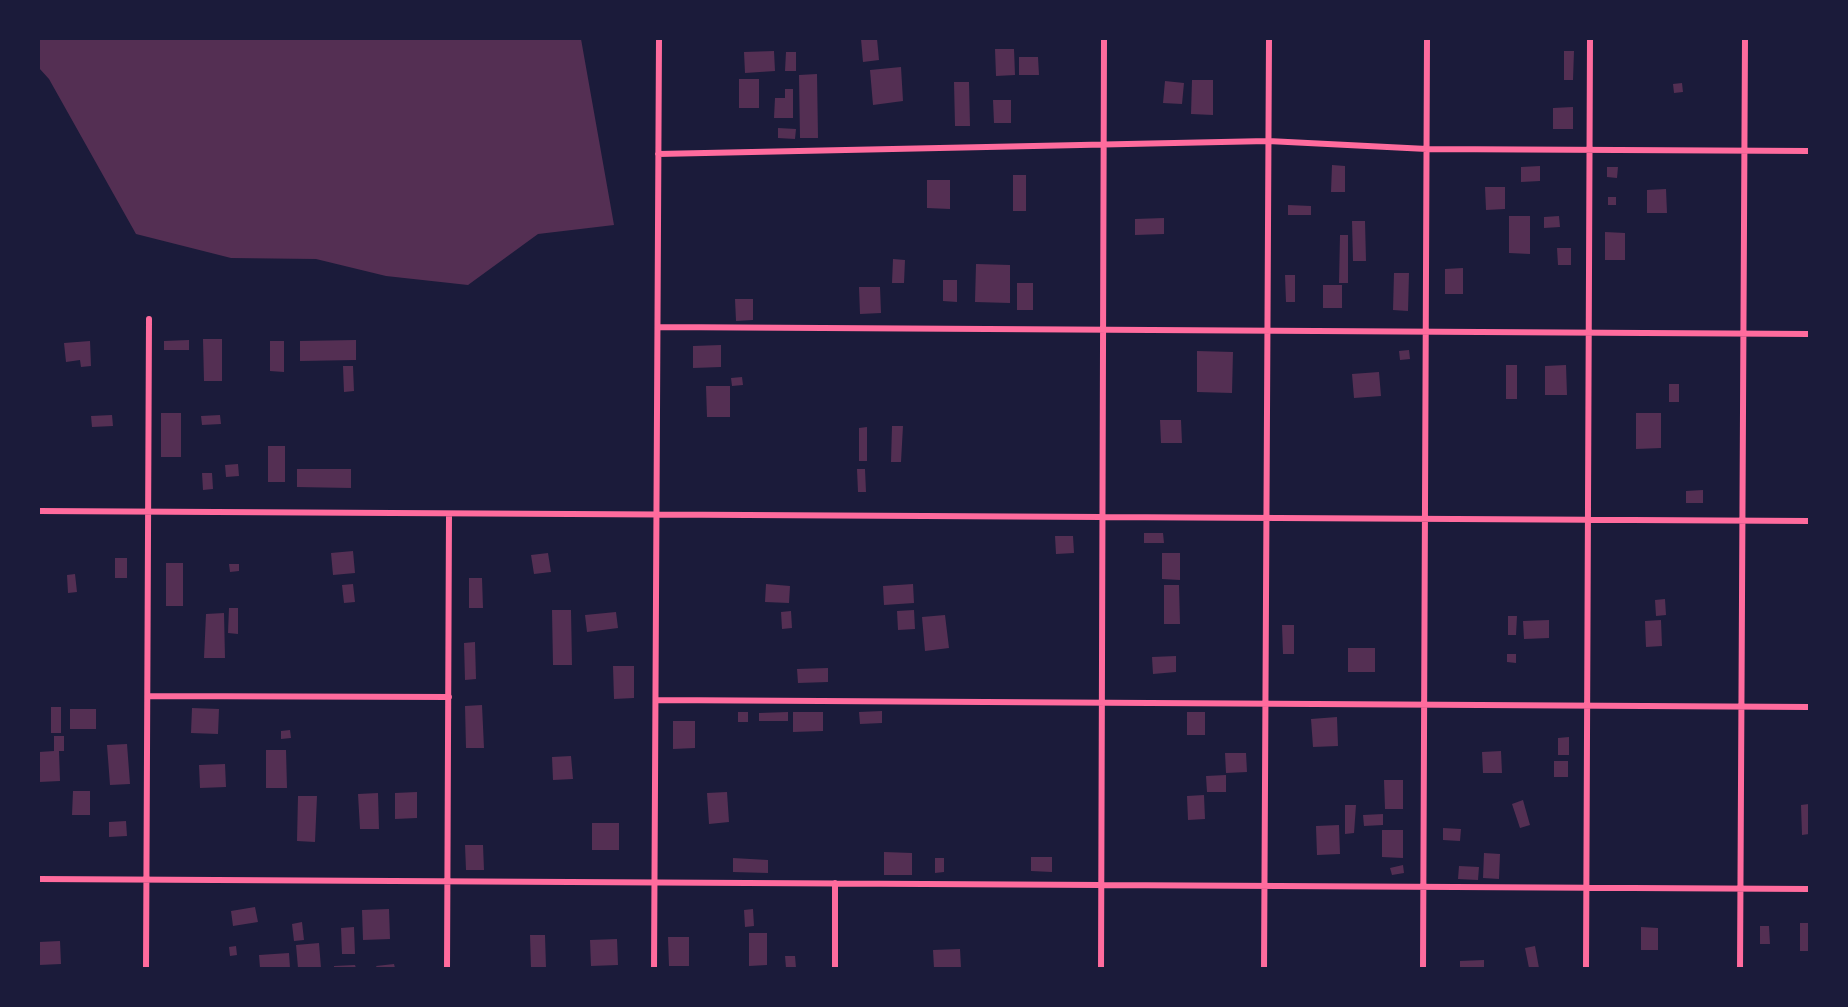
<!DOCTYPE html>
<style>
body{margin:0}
#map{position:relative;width:1848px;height:1007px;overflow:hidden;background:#1b1b3a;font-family:Ubuntu,sans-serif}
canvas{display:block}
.frame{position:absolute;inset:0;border:40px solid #1b1b3a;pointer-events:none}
</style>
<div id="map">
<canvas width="1848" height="1007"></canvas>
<div class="frame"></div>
</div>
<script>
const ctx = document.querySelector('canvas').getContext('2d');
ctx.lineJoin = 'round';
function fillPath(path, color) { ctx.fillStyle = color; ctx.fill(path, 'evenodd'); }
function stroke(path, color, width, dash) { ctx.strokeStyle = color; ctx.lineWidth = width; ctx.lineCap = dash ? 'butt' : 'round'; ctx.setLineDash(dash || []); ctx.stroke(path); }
fillPath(new Path2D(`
 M39 39H581L614 225 538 234 468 285 386 276 316 259 231 258 136 234 49 79 39 68Z
 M861 39H877L879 60 863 62Z
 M995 49H1014L1015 75 996 76Z
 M774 51 775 71 745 73 744 52Z
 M1564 51H1574L1573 80H1564Z
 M786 52H796V71H785Z
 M1019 57H1038L1039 75H1019Z
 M901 67 903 101 873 105 870 70Z
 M817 74 818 138H800L799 75Z
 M739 79H759V108H739Z
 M1192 80H1213V115L1191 114Z
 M1165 81 1184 83 1182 104 1163 103Z
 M954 82H969L970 126H955Z
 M1682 83 1683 92 1674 93 1673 84Z
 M785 89H793V118H774L775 98H785Z
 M993 100H1011V123H994Z
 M1573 107V129H1553V108Z
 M778 128 796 129 795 139 778 138Z
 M1332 165 1345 166V192H1331Z
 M1540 166V181L1521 182V167Z
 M1607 167H1618L1617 178 1607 177Z
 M1013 175H1026V211H1013Z
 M927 180H950V209L927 208Z
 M1485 187H1505V209L1486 210Z
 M1666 189 1667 213H1647V190Z
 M1608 197H1616V205H1608Z
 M1288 205 1311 206V215H1288Z
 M1509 216H1530V254L1509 253Z
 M1559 216 1560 227 1544 228V217Z
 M1164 218V234L1135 235V219Z
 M1352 221H1365L1366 261H1353Z
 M1605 232 1625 233V260H1605Z
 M1340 235H1348V283H1339Z
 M1557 248H1571V265H1558Z
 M893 259 905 260 904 283H892Z
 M976 264 1010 265V303L975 302Z
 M1463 268V294H1445V269Z
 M1394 273H1409L1408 311 1393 310Z
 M1285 275H1295V302H1286Z
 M943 280H957V302L943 301Z
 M1017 283H1033V310H1017Z
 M1323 285H1342V308H1323Z
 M859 287H880L881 313 860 314Z
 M735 299H753V320L736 321Z
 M203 339H222V381H204Z
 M189 340V350H164V341Z
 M356 340V360L300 361V341Z
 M90 341 91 366 81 367 80 360 66 362 64 343Z
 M270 341H284V372L270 371Z
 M721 345V367L693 368V346Z
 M1409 350 1410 359 1400 360 1399 351Z
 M1197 351 1233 352 1232 393 1197 392Z
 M1506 365H1517V399H1506Z
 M1566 365 1567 395H1545V366Z
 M343 366H353L354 391 344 392Z
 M1379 372 1381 396 1354 398 1352 374Z
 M742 377 743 385 732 386 731 378Z
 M1669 384H1679V402H1669Z
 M706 386H730V417H707Z
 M161 413H181V457H161Z
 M1636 413H1661V448L1636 449Z
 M112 415 113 426 92 427 91 416Z
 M220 415 221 424 202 425 201 416Z
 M1160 420H1181L1182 443H1161Z
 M892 426H903L901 462H891Z
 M867 427V461H859V428Z
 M268 446H285V482H268Z
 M238 464 239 476 226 477 225 465Z
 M297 469H351V488L297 487Z
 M857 469H865L866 492H858Z
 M202 473H212L213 489 203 490Z
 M1703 490V503H1686V491Z
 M1144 533H1163L1164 543H1144Z
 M1055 536H1073L1074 553 1056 554Z
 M353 551 355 573 333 575 331 553Z
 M548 553 551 572 534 574 531 555Z
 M1162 553H1180V580L1162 579Z
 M115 558H127V578H115Z
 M166 563H183V606H166Z
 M229 564H239V571L230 572Z
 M75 574 77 592 68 593 67 575Z
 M469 578H482L483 608H469Z
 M353 584 355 602 344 603 342 585Z
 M766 584 790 586 789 603 765 602Z
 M913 584 914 603 884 605 883 586Z
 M1164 585H1179L1180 624H1164Z
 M1665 599 1666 615 1656 616 1655 600Z
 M229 608H238V634L228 633Z
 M552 610H571L572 665H553Z
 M914 610 915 629 898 630 897 611Z
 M791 611 792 628 782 629 781 612Z
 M616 612 618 628 587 632 585 615Z
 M224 613 225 658H204L206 614Z
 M945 615 949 648 925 651 922 617Z
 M1508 616H1517L1516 635H1508Z
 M1549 620V638L1524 639 1523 621Z
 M1661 620 1662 646 1646 647 1645 621Z
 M1282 625H1294V654H1283Z
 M475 642 476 679 465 680 464 643Z
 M1348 648H1375V672H1348Z
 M1507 654H1516V663L1507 662Z
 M1176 656V672L1153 674 1152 657Z
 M613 666H634V698L614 699Z
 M828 668V682L798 683 797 669Z
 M482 705 484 748H466L465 706Z
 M51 707H61V733H51Z
 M192 708 219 709 218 734 191 733Z
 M70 709H96V729H70Z
 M882 711V723L860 724 859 712Z
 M738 712H748V722H738Z
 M788 712V721H759V713Z
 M793 712H823V731L793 732Z
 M1187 712H1205V735H1187Z
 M1337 717 1338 746 1313 747 1311 719Z
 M673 721H695V748L673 749Z
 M290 730 291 738 281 739V731Z
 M54 736H64V751H59L60 781 39 782V752L54 751Z
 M1569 737V755H1558V738Z
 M127 744 130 784 110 785 107 745Z
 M266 750H286L287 788H266Z
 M1501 751 1502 773H1483L1482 752Z
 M1225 753H1246L1247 772 1226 773Z
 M571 756 573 779 553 780 552 757Z
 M1554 761H1568V777H1554Z
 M225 764 226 787 200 788 199 765Z
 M1226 775V792H1207L1206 776Z
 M1384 780H1403V809H1385Z
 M73 791H90V815H72Z
 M417 792V818L395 819V793Z
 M727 792 729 822 709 824 707 793Z
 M378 793 379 829H360L358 794Z
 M1204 795 1205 819 1188 820 1187 796Z
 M298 796H317L315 842 297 841Z
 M1523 800 1530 825 1520 828 1512 804Z
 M1809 804V834L1802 835 1801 805Z
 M1345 805H1356L1354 833 1345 834Z
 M1383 814V825L1364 826 1363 815Z
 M126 821 127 836 109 837V822Z
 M592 823H619V850H592Z
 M1339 825 1340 854 1317 855 1316 826Z
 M1443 828 1461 829 1460 841 1443 840Z
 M1382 830H1403V858L1382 857Z
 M465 845H483L484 870H466Z
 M884 852 912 853V875H884Z
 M1484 853 1500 854 1499 879 1483 878Z
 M1031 857H1052V872L1031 871Z
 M733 858 768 860V873L733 872Z
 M935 858H944V872L935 873Z
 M1403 865 1404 873 1392 875 1390 868Z
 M1459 866 1479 867 1478 880 1458 879Z
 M255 907 258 922 233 926 231 911Z
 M389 909 390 939 363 940 362 910Z
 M753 909 754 926 745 927 744 910Z
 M302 922 304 940 294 941 292 924Z
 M1800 923H1809V951H1800Z
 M1760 926H1769L1770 944H1760Z
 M354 927 355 954H342L341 928Z
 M1641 927 1658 928V950H1641Z
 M749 933H767V965L749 966Z
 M530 935H545L546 968H531Z
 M668 937H689V966H669Z
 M617 939 618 965 591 966 590 940Z
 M60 941 61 964 39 965V942Z
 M319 943 321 968H298L296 945Z
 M236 946 237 955 230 956 229 947Z
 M1535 946 1539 968H1529L1525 948Z
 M960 949 961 968H934L933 950Z
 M289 953 290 968H260L259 955Z
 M785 956H795L796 968H786Z
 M1484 960V968H1460V961Z
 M394 964 395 968H377L376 966Z
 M355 965 356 968H334V966Z`), '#542f53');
stroke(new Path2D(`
 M658 154 1268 141 1427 149 1809 151
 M658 327 1809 334
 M39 511 1809 521
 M148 696 449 697
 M656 700 1809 707
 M39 879 1809 889
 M835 883V968
 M146 968 149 319
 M447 968 449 514
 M654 968 659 39
 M1101 968 1104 39
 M1264 968 1269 39
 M1423 968 1427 39
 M1586 968 1590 39
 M1740 968 1745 39`), '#ff6b9d', 6);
</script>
